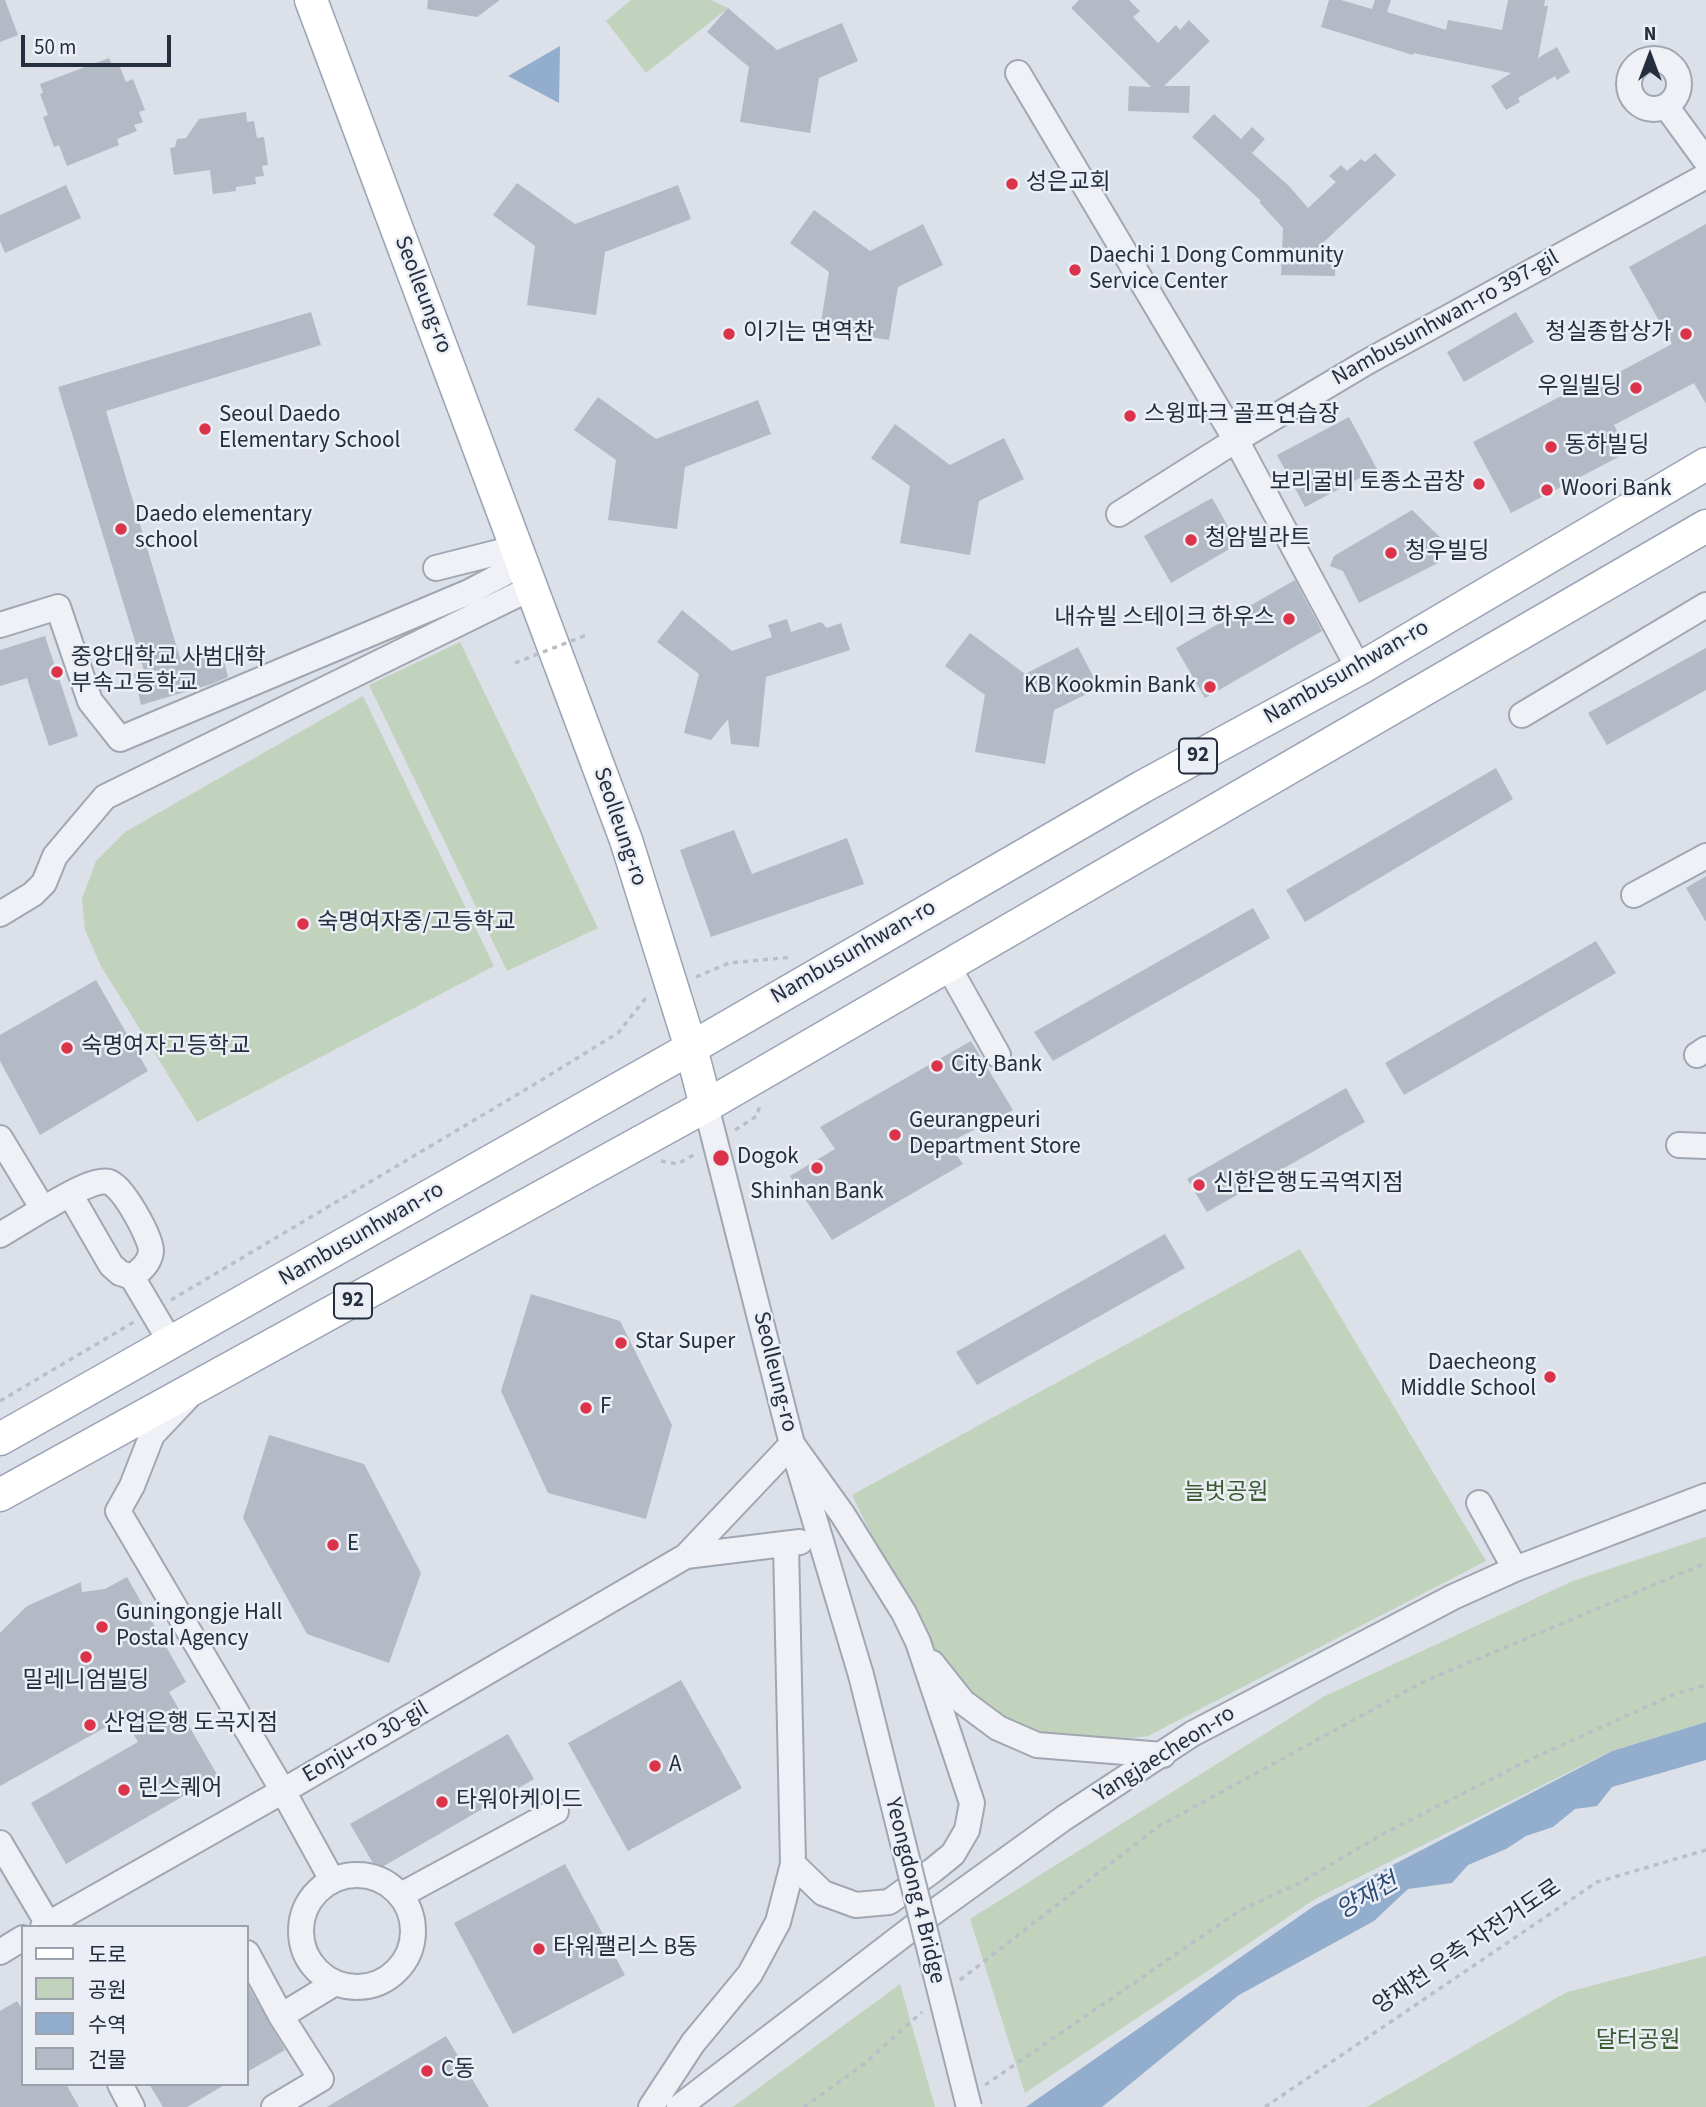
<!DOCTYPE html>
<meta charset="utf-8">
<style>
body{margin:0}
#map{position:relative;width:1706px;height:2107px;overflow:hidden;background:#dce0e8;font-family:"Source Sans 3","Noto Sans KR",sans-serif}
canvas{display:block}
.legend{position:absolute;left:21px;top:1925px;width:228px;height:161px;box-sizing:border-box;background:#ebeff5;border:2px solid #9ba2ac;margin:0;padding:9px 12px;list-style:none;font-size:21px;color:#242e3f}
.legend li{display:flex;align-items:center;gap:14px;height:35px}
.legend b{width:35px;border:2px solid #9ba2ac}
.north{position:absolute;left:1615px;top:21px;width:70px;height:70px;-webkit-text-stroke:5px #ebeff5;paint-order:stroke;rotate:0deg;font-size:19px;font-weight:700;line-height:28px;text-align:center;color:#242e3f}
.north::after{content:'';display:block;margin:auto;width:24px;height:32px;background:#242e3f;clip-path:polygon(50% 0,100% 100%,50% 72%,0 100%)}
.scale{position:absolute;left:21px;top:35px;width:150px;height:32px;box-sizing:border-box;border:4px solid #242e3f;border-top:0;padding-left:9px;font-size:21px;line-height:24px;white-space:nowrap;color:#242e3f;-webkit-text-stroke:5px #ebeff5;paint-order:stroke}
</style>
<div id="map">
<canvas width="1706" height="2107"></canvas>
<ul class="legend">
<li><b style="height:9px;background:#fff"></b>도로</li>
<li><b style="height:19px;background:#c1d3bc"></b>공원</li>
<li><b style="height:19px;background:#93aecc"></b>수역</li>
<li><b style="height:19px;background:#b3b9c5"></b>건물</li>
</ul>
<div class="north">N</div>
<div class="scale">50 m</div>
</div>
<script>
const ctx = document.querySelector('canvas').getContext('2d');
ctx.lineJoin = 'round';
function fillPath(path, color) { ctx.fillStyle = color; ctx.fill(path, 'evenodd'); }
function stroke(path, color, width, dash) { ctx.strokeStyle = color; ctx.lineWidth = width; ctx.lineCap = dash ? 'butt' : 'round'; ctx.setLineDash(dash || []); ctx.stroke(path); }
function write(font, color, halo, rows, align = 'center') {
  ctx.font = font + ' "Source Sans 3","Noto Sans KR",sans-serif'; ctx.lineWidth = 5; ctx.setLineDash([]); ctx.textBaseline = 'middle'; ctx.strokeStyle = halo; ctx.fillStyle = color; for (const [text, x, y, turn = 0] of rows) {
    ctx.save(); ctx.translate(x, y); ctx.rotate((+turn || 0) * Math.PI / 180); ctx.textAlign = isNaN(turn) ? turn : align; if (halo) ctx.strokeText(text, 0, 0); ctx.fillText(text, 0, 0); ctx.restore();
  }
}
fillPath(new Path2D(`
 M631 0H711L728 8 646 73 606 21Z
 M460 642 598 928 507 971 369 685Z
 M363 696 494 966 197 1122 101 966 85 930 82 899 96 861 125 832Z
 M1300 1249 1486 1561 1148 1736 1089 1744 1020 1737 945 1685 852 1495Z
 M1706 1537V1722L1611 1751 1315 1899 1025 2093 970 1919 1325 1696 1573 1581Z
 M1706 1956V2107H1367L1567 1992Z
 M900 1984 935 2107H733Z`), '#c1d3bc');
fillPath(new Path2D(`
 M560 46 559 103 508 76Z
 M1706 1722V1760L1612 1787 1597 1806 1575 1809 1553 1827 1526 1836 1506 1849 1468 1865 1452 1883 1408 1889 1374 1921 1239 1995 1102 2107H1026L1314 1906 1612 1751Z`), '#93aecc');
fillPath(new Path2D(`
 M0 0H5L18 35 0 42Z
 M428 0H500L477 17 427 9Z
 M1079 0H1129L1140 11 1133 17 1158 43 1176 25 1180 30 1189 20 1210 41 1164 86H1190L1189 113 1128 111 1129 86 1151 87 1071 8Z
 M1329 0H1341L1372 9 1375 0H1391L1387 12 1446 30 1448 20 1502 30 1508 0H1545L1544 6H1548L1538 58 1557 47 1570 72 1557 80 1555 76 1518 98 1520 102 1506 110 1491 86 1511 73 1413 53V55L1321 27Z
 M728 8 777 50 842 23 858 61 819 78 810 133 740 122 749 67 707 32Z
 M109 58 113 67 119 65 126 82 133 79 145 110 139 112 143 122 134 125 137 131 117 139 119 145 67 166 59 145 54 147 43 117 48 115 40 94 43 93 40 84Z
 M246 112 247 122 254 121 257 138 264 137 268 165 262 166 264 176 255 177 256 184 236 187V191L213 194 210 170 174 175 170 148 175 147 177 139 186 138 199 119Z
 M1214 114 1241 139 1252 127 1265 139 1252 153 1289 186 1308 208 1336 182 1329 176 1341 165 1347 171 1361 159 1365 162 1375 153 1396 175 1314 251H1336L1335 276 1281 275 1283 228 1259 202 1261 201 1192 137Z
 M517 183 575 224 678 185 691 219 605 252 596 315 527 305 535 246 493 215Z
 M66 185 81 218 5 253 0 241V215Z
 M814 210 870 251 923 224 943 265 898 287 889 340 820 329 829 272 790 243Z
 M1706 224V404L1694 383 1614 425 1628 452 1511 513 1473 442 1590 381 1593 386 1672 344 1629 267Z
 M311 312 321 345 106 411 180 658 220 646 228 677 212 684 141 705 134 674 144 671 58 387Z
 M1516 312 1534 342 1464 382 1447 352Z
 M598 397 656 439 758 400 771 434 685 467 677 529 608 520 616 460 574 430Z
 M1349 417 1377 469 1305 507 1277 455Z
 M895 424 950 465 1004 438 1024 479 979 501 970 555 900 543 910 486 871 458Z
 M1212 498 1238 544 1171 583 1144 536Z
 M1412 510 1443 540 1444 550 1438 563 1359 603 1343 571 1330 566 1334 556Z
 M1295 580 1322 631 1205 698 1176 648Z
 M682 610 732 651 772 637 768 625 787 619 791 632 821 622 827 628 841 623 850 650 766 677 759 747 731 744 728 719 711 740 684 733 699 674 657 642Z
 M970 633 1025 674 1078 647 1099 688 1054 710 1045 764 975 752 985 695 945 666Z
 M45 636 78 736 49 746 27 678 0 686V650Z
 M1706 648V690L1607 745 1588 713Z
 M1496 768 1513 799 1305 922 1286 890Z
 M734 830 752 874 847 838 864 884 711 937 680 850Z
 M1706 876V922L1686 888Z
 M1253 908 1270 938 1053 1061 1034 1032Z
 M1596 941 1616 973 1404 1095 1385 1063Z
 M96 980 148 1071 40 1135 0 1061V1035Z
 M971 1041 1013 1110 948 1143 963 1164 832 1240 790 1176 835 1149 820 1127Z
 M1346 1088 1365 1122 1207 1212 1187 1179Z
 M1165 1234 1185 1268 977 1385 956 1352Z
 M531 1294 620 1321 672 1425 646 1519 548 1493 501 1391Z
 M269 1435 364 1464 421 1573 389 1663 307 1634 243 1518Z
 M127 1577 186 1682 169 1692 218 1776 66 1864 31 1803 138 1742 124 1717 0 1786V1633L27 1606 81 1582 82 1592 105 1589Z
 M681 1680 742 1788 628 1851 568 1743Z
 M508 1734 534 1779 377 1870 350 1824Z
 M565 1864 625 1975 513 2034 454 1923Z
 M247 1984 285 2050 247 2072Z
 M17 2001 23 2010V2084H66L79 2107H0V2011Z
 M446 2036 489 2107H327Z
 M149 2084H226L187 2107H163Z`), '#b3b9c5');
const minor = new Path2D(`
 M1629 84a25 25 0 1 1 50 0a25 25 0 1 1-50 0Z
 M1018 73 1236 440 1359 669
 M1666 106 1706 161
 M1119 514 1236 440 1367 362 1706 176
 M436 568 515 548
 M0 625 58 607 90 701 120 739 469 592 522 564
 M1522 715 1706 605
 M1634 895 1706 856
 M0 914 33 894 44 883 55 856 105 797 531 588
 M948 966 998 1055
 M1697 1055 1706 1049
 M706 1106 792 1444 861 1675
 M0 1138 43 1209C58 1201 93 1178 109 1182 123 1186 151 1238 151 1251 150 1263 141 1270 132 1277
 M1679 1145 1706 1146
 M70 1194 111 1265 120 1273 132 1277 171 1343
 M0 1235 43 1209
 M187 1398 152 1435 132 1486 118 1511 283 1791 332 1880
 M792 1444 843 1515 904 1613 918 1642 972 1803 967 1830 953 1854 932 1871 889 1902 856 1905 823 1893 793 1864
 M1479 1503 1515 1569
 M686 1556 800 1542
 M932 1663 963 1702 998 1728 1037 1745 1163 1755
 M0 1843 48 1924
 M301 1931a56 56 0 1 1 112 0a56 56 0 1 1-112 0Z
 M401 1895 556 1811
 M43 1927 283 1791 686 1556 792 1444
 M0 1952 23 1938
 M247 1953 281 2016 335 1983
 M120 2084 132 2107
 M274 2107 321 2079 281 2016
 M651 2107 693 2043 750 1974 778 1922 793 1864 786 1545
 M679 2107 920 1922 1064 1818 1192 1734 1453 1597 1515 1569 1706 1496`);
const major = new Path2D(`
 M311 0 626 840 691 1048 706 1106
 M0 1439 691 1048 1142 787 1359 669 1706 464
 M0 1495 706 1106 1706 526`);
stroke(minor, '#a1a7b2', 28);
stroke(major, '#9aa4b5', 35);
stroke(new Path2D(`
 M696 977 729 963 793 957
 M735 1130 757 1116 760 1105
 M661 1161 678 1164 695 1154
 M171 1300 530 1087 618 1033 645 999 650 997
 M0 1401 134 1322
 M960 1980 1159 1826 1425 1681 1706 1563
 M985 2085 1239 1911 1301 1882 1381 1835 1529 1760 1670 1696 1706 1685
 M804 2107 864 2064 922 2012
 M1265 2107 1597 1882 1706 1850`), '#babec6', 3.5, [5, 5]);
stroke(minor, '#eff1f6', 24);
stroke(major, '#fff', 32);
const minorBridge = new Path2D(`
 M861 1675 969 2107`);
stroke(minorBridge, '#a1a7b2', 28, []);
stroke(new Path2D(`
 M515 663 589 634`), '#babec6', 3.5, [5, 5]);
stroke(minorBridge, '#eff1f6', 24);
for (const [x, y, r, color] of [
 [1012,184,7,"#db334a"],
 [1075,270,7,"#db334a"],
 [729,334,7,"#db334a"],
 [1686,334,7,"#db334a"],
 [1636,388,7,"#db334a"],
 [1130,416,7,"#db334a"],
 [205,429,7,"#db334a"],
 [1551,447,7,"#db334a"],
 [1479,484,7,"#db334a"],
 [1547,490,7,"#db334a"],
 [121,529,7,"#db334a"],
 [1191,540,7,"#db334a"],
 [1391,553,7,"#db334a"],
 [1289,619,7,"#db334a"],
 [57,672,7,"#db334a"],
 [1210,687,7,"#db334a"],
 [303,924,7,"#db334a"],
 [67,1048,7,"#db334a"],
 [937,1066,7,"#db334a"],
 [895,1135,7,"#db334a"],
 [721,1158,9,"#db334a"],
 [817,1168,7,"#db334a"],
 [1199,1185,7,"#db334a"],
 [621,1343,7,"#db334a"],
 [1550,1377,7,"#db334a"],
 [586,1408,7,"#db334a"],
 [333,1545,7,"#db334a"],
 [102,1627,7,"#db334a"],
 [86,1657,7,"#db334a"],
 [90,1725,7,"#db334a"],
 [655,1766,7,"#db334a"],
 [124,1790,7,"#db334a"],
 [442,1802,7,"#db334a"],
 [539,1949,7,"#db334a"],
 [427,2071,7,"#db334a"]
]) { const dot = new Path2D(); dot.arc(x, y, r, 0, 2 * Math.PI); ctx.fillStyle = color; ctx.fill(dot); stroke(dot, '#ebeff5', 2.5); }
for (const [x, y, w] of [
 [1198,756,38],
 [353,1301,38]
]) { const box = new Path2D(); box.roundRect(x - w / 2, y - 17.5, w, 35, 5); ctx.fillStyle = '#ebeff5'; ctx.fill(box); stroke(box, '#242e3f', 2); }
write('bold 21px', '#242e3f', null, [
 ["92",1198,756],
 ["92",353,1301]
]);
write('23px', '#242e3f', '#ebeff5', [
 ["성은교회",1026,184],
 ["Daechi 1 Dong Community",1089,257],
 ["Service Center",1089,283],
 ["이기는 면역찬",743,334],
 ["청실종합상가",1672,334,"right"],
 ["우일빌딩",1622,388,"right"],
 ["Seoul Daedo",219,416],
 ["Elementary School",219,442],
 ["스윙파크 골프연습장",1144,416],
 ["동하빌딩",1565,447],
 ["보리굴비 토종소곱창",1465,484,"right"],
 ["Woori Bank",1561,490],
 ["Daedo elementary",135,516],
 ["school",135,542],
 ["청암빌라트",1205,540],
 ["청우빌딩",1405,553],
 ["내슈빌 스테이크 하우스",1275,619,"right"],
 ["중앙대학교 사범대학",71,659],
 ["부속고등학교",71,685],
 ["KB Kookmin Bank",1196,687,"right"],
 ["숙명여자중/고등학교",317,924],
 ["숙명여자고등학교",81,1048],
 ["City Bank",951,1066],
 ["Geurangpeuri",909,1122],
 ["Department Store",909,1148],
 ["Dogok",737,1158],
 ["신한은행도곡역지점",1213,1185],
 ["Shinhan Bank",817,1193,"center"],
 ["Star Super",635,1343],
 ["Daecheong",1536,1364,"right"],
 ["Middle School",1536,1390,"right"],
 ["F",600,1408],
 ["E",347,1545],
 ["Guningongje Hall",116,1614],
 ["Postal Agency",116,1640],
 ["밀레니엄빌딩",86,1682,"center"],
 ["산업은행 도곡지점",104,1725],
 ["A",669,1766],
 ["린스퀘어",138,1790],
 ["타워아케이드",456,1802],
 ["타워팰리스 B동",553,1949],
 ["C동",441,2071]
], 'left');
write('23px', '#242e3f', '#ebeff5', [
 ["Seolleung-ro",422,295,69],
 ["Nambusunhwan-ro 397-gil",1446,319,-29],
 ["Nambusunhwan-ro",1347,673,-30],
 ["Seolleung-ro",619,827,71],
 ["Nambusunhwan-ro",854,953,-30],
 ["Nambusunhwan-ro",362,1235,-30],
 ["Seolleung-ro",774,1372,76],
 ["Eonju-ro 30-gil",366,1743,-30],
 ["Yangjaecheon-ro",1165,1755,-32],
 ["Yeongdong 4 Bridge",914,1891,76],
 ["양재천 우측 자전거도로",1468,1948,-34]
]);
write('23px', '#385c30', '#ebeff5', [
 ["늘벗공원",1226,1494],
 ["달터공원",1638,2042]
]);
write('italic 24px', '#2b4c77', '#ebeff5', [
 ["양재천",1368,1898,-30]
]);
</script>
